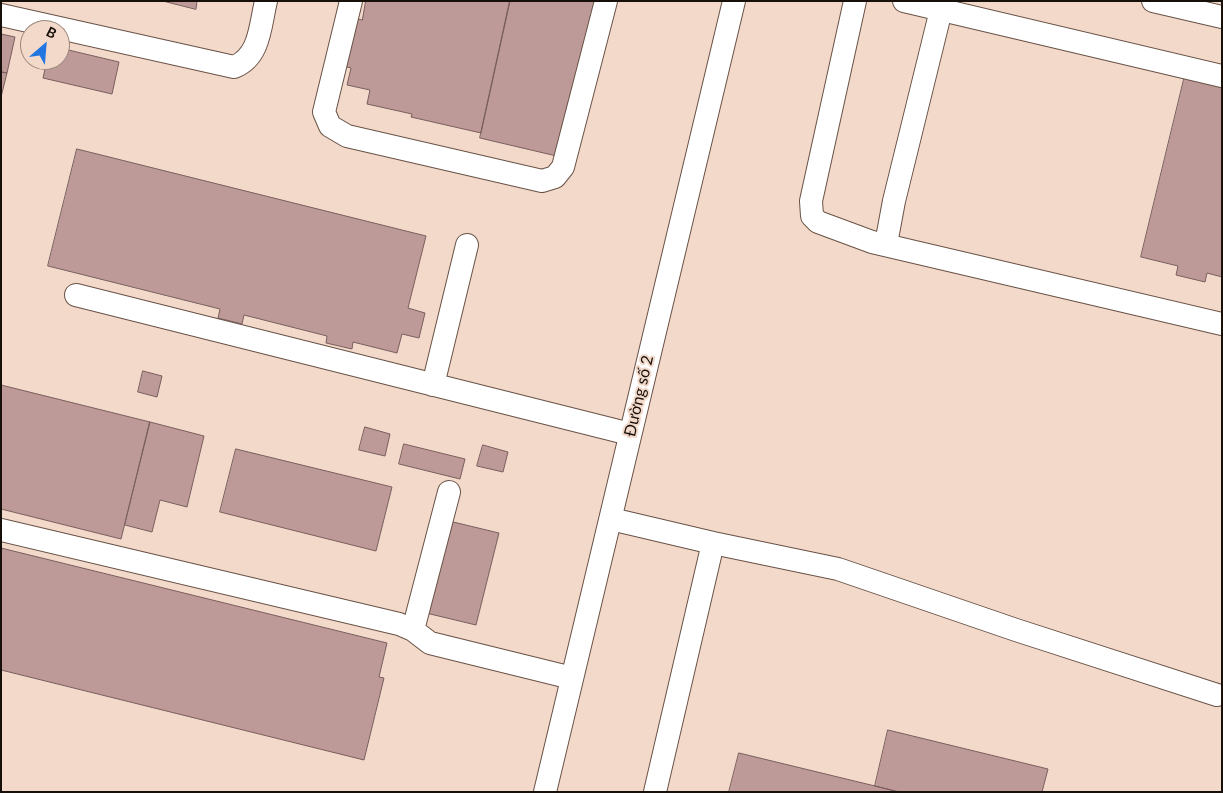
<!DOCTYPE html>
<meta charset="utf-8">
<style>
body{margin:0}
#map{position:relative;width:1223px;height:793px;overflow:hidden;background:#f3d9ca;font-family:Lato,sans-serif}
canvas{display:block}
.frame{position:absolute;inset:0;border:2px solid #170f0a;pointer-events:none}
.north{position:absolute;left:20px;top:20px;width:50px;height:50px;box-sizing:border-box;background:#f3d9ca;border:1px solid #9b887d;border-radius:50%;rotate:27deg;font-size:14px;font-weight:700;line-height:20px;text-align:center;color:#170f0a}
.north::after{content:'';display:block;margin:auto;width:18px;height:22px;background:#2176e1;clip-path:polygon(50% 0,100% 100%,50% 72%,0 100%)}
</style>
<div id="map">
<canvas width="1223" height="793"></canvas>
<div class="frame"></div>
<div class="north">B</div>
</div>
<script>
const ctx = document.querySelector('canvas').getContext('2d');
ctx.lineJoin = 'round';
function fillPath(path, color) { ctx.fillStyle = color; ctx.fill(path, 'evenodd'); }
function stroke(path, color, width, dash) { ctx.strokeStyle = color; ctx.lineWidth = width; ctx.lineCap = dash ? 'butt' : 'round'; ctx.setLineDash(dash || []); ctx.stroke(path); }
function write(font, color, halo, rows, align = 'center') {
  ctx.font = font + ' Lato,sans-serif'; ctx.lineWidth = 4; ctx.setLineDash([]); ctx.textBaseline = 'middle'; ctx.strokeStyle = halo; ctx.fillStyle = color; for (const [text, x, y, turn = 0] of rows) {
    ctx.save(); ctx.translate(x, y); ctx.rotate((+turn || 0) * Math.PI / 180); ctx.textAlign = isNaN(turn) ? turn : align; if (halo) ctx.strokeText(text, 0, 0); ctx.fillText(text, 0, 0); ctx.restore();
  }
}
const building = new Path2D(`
 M163 1H197L196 9Z
 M366 1H510L481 133 411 117 412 114 367 104 370 90 347 85 351 68 339 65 350 17 362 20Z
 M510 1H600L565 158 480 138Z
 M1 34 15 37 7 73 1 72Z
 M60 48 119 62 112 94 43 78 47 60H60Z
 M1186 71 1222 79V277L1207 273 1205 282 1176 275 1178 266 1141 257Z
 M1 72 7 73 1 97Z
 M77 149 426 236 408 308 425 313 419 338 402 334 397 353 353 342 352 349 326 343 327 336 244 315 242 324 218 318 220 309 48 266Z
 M143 371 162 376 157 397 138 392Z
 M1 385 150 422 121 539 1 509Z
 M150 422 204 436 187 507 160 500 152 532 125 525Z
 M365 427 390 434 385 456 359 450Z
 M404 444 465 459 460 479 399 464Z
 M483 445 508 452 503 472 477 466Z
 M236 449 392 487 376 551 220 512Z
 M449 521 499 533 476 625 426 613Z
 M1 548 387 643 379 677 384 678 364 760 1 670Z
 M888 730 1048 769 1042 792H899L875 786Z
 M739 753 875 786 899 792H729Z`);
fillPath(building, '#bd9a98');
stroke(building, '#795e5d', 1);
const minor = new Path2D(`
 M351 1 324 112 330 126 347 136 542 181 555 177 563 167 606 1
 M855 1 811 201 812 216 818 222 872 242 1222 324
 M904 1 1222 76
 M1153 1 1222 17
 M1 15 234 67C260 57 260 26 266 1
 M886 244 894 201 941 10
 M76 295 630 434
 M433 385 467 245
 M611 519 713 543 838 569 1016 630 1217 695
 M1 530 399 624 413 630 430 643 572 678
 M413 630 449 492
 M545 792 734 1
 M655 792 713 543`);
stroke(minor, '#685246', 24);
stroke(minor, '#fff', 22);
write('16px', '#170f0a', '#f3d9ca', [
 ["Đường số 2",639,396,-77]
]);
</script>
